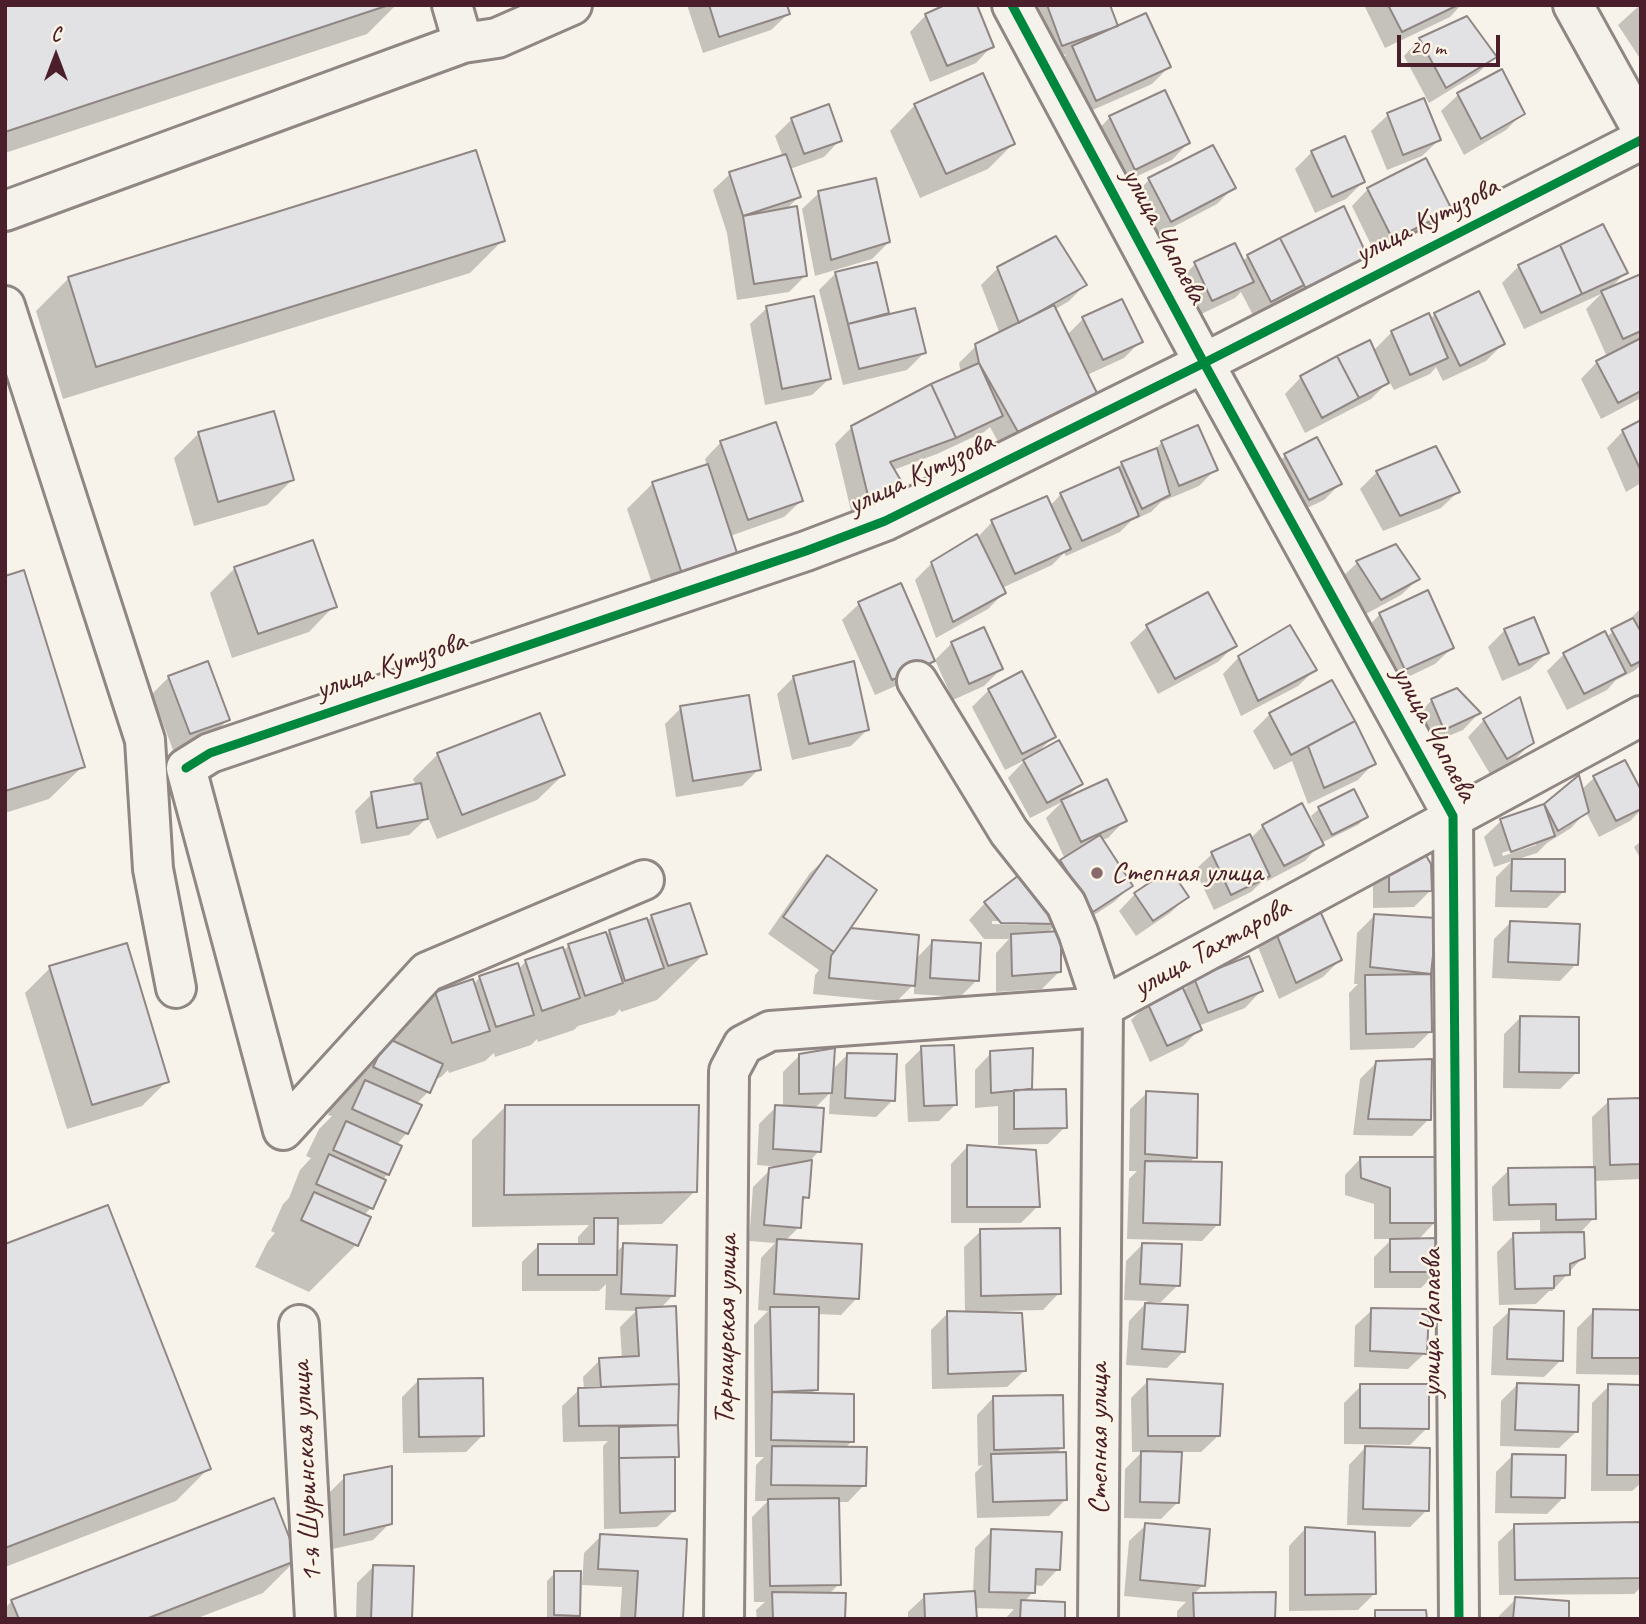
<!DOCTYPE html>
<meta charset="utf-8">
<style>
body{margin:0}
#map{position:relative;width:1646px;height:1624px;overflow:hidden;background:#f7f3ea;font-family:Caveat,sans-serif}
canvas{display:block}
.frame{position:absolute;inset:0;border:7px solid #4a1f2b;pointer-events:none}
.north{position:absolute;left:21px;top:21px;width:70px;height:70px;-webkit-text-stroke:5px #fcf5e5;paint-order:stroke;rotate:0deg;font-size:19px;font-weight:700;line-height:28px;text-align:center;color:#4a1f2b}
.north::after{content:'';display:block;margin:auto;width:24px;height:32px;background:#4a1f2b;clip-path:polygon(50% 0,100% 100%,50% 72%,0 100%)}
.scale{position:absolute;left:1397px;top:35px;width:103px;height:32px;box-sizing:border-box;border:4px solid #4a1f2b;border-top:0;padding-left:9px;font-size:21px;line-height:24px;white-space:nowrap;color:#4a1f2b;-webkit-text-stroke:5px #fcf5e5;paint-order:stroke}
</style>
<div id="map">
<canvas width="1646" height="1624"></canvas>
<div class="frame"></div>
<div class="north">С</div>
<div class="scale">20 m</div>
</div>
<script>
const ctx = document.querySelector('canvas').getContext('2d');
ctx.lineJoin = 'round';
function fillPath(path, color) { ctx.fillStyle = color; ctx.fill(path, 'evenodd'); }
function stroke(path, color, width, dash) { ctx.strokeStyle = color; ctx.lineWidth = width; ctx.lineCap = dash ? 'butt' : 'round'; ctx.setLineDash(dash || []); ctx.stroke(path); }
function write(font, color, halo, rows, align = 'center') {
  ctx.font = font + ' Caveat,sans-serif'; ctx.lineWidth = 5; ctx.setLineDash([]); ctx.textBaseline = 'middle'; ctx.strokeStyle = halo; ctx.fillStyle = color; for (const [text, x, y, turn = 0] of rows) {
    ctx.save(); ctx.translate(x, y); ctx.rotate((+turn || 0) * Math.PI / 180); ctx.textAlign = isNaN(turn) ? turn : align; if (halo) ctx.strokeText(text, 0, 0); ctx.fillText(text, 0, 0); ctx.restore();
  }
}
fillPath(new Path2D(`
 M5 5H396L367 34 5 153Z
 M687 5H785L788 14 771 30 703 53Z
 M1038 5H1109L1117 29 1169 67 1152 84 1079 116 1056 64 1067 54 1045 62 1029 15Z
 M1364 5H1461L1450 17 1385 48Z
 M1640 5H1641V60L1618 25Z
 M926 15 992 46 976 63 930 82 910 32Z
 M1420 39 1495 57 1478 73 1429 103 1404 56Z
 M1501 71 1523 113 1506 130 1464 155 1441 111 1458 95Z
 M1423 101 1439 140 1422 156 1387 170 1371 131 1388 115Z
 M915 105 1013 144 988 169 920 198 890 131Z
 M1110 117 1188 143 1172 160 1118 185 1094 134Z
 M792 119 840 140 824 157 790 169 799 197 785 210 805 276 789 292 737 300 727 233 713 190 730 174 783 157 775 136Z
 M1312 152 1363 182 1346 199 1315 213 1295 169Z
 M1149 180 1234 187 1217 204 1154 237 1133 196Z
 M1368 189 1450 210 1433 227 1376 255 1352 206Z
 M819 193 889 242 872 259 815 276 802 209Z
 M1343 209 1369 263 1254 317 1241 292 1235 298 1195 317 1179 281 1195 264 1242 262 1248 256Z
 M503 240 470 273 63 399 36 311 69 278Z
 M875 264 888 316 924 353 907 370 843 385 819 290 836 273Z
 M1519 266 1625 273 1610 289 1641 276V398L1601 419 1581 379 1597 362 1607 357 1586 309 1601 294 1524 329 1502 283Z
 M998 268 1085 285 1069 301 1054 310 1067 335 1083 319 1140 342 1124 358 1087 375 1095 393 1078 409 1001 447 990 427 984 432 937 454 893 470 905 491 853 519 835 444 852 427 961 373 959 363 976 346 1000 334 981 285Z
 M767 308 829 379 812 395 765 405 750 324Z
 M1435 314 1503 344 1486 361 1443 381 1436 367 1430 374 1394 390 1389 381 1371 399 1305 433 1285 394 1301 377 1373 351 1392 332 1430 320Z
 M1641 422V483L1626 492 1607 448 1623 431Z
 M1197 427 1216 469 1199 486 1161 502 1151 512 1131 521 1120 532 1066 556 1064 553 1052 565 1002 588 1004 593 988 609 936 638 915 580 932 563 977 538 992 522 1050 506 1061 494 1115 470 1122 463 1153 451 1162 442Z
 M199 433 292 480 267 505 194 526 174 458Z
 M1316 439 1340 484 1324 500 1292 515 1268 472 1285 456Z
 M721 442 801 501 784 517 730 536 657 598 627 509 652 484 707 466 705 459Z
 M1435 448 1458 492 1441 508 1383 531 1360 489 1377 472Z
 M1396 546 1418 579 1401 595 1364 615 1340 579 1357 563Z
 M235 568 334 606 309 632 232 658 210 593Z
 M5 578 83 766 49 799 5 813Z
 M900 586 933 660 916 677 875 695 842 620 859 604Z
 M1641 608V665L1634 671 1616 680 1607 690 1567 710 1547 671 1564 654 1606 637 1627 622Z
 M1380 614 1452 648 1435 664 1389 686 1364 631Z
 M1147 627 1235 645 1218 662 1158 694 1130 643Z
 M1505 630 1547 653 1530 669 1502 681 1488 647Z
 M952 643 1001 669 984 686 953 700 935 660Z
 M1239 657 1315 670 1298 686 1241 716 1223 674Z
 M1022 673 1054 736 1038 752 1081 783 1063 801 1124 821 1108 838 1102 840 1131 886 1114 902 1076 927 1045 878 1065 859 1046 818 1062 802 1030 818 1008 778 1025 760 1005 770 972 707 989 690Z
 M169 677 228 720 211 736 173 750 152 694Z
 M794 677 868 729 851 746 792 760 777 694Z
 M1332 682 1374 763 1358 780 1308 804 1292 761 1274 770 1253 731 1270 714Z
 M1456 690 1479 713 1463 730 1427 745 1415 717 1432 700Z
 M681 708 759 769 742 786 676 797 665 724Z
 M1484 720 1532 743 1515 759 1490 774 1468 737Z
 M438 754 563 775 537 800 437 839 428 817 409 835 361 844 355 811 372 794 416 786 413 779Z
 M1624 762 1641 794V810L1630 821 1599 837 1586 812 1571 828 1547 843 1537 853 1515 860 1563 892 1547 908 1495 907 1496 877 1512 861 1494 867 1484 837 1501 821 1545 806 1578 778 1581 790 1594 778ZM1536 841V845L1503 856 1502 853Z
 M1353 792 1366 817 1358 825 1321 843 1305 861 1267 881 1266 878 1251 892 1214 910 1195 870 1212 854 1249 836 1250 839 1263 826 1313 829 1316 827 1311 816 1319 809Z
 M1641 841V860L1634 847Z
 M827 857 848 930 918 936 916 959 932 942 977 980 960 997 914 994V984L896 1002 813 994 815 975 819 970 768 934 810 873Z
 M1390 869 1431 890 1414 907 1373 908V886Z
 M1135 894 1187 897 1170 913 1136 936 1119 911Z
 M985 903 1056 924 1047 934 1059 972 1042 989 996 992V953L1009 939H984L969 920ZM992 921 1028 922V925L992 924Z
 M652 916 705 953 657 1000 621 1012 620 1009 615 1015 578 1026 574 1030 538 1042 537 1039 531 1045 495 1057 494 1053 485 1061 449 1073 448 1070 441 1077 434 1080 428 1092 416 1104 407 1133 396 1145 388 1174 382 1180 371 1208 363 1216 356 1245 309 1292 255 1267 268 1241 275 1233 271 1231 283 1204 289 1198 300 1170 311 1158 306 1156 319 1129 332 1116 328 1115 340 1087 436 993 473 985 480 977 518 970 526 961 563 952 568 946 607 934 610 931 646 922Z
 M1374 916 1429 974 1431 1031 1414 1048 1350 1050 1349 993 1358 984H1354L1357 933Z
 M1510 923 1576 964 1560 981 1492 978 1494 939Z
 M1275 930 1340 960 1323 977 1279 999 1258 947Z
 M50 968 167 1081 142 1106 67 1129 25 993Z
 M1195 979 1261 991 1245 1008 1198 1026 1200 1029 1183 1046 1150 1062 1131 1020 1148 1004 1182 992Z
 M1520 1018 1577 1072 1560 1089 1503 1088 1504 1034Z
 M922 1048 956 1104 939 1121 908 1122 905 1065Z
 M1031 1050 1030 1091 1065 1127 1048 1144 998 1145V1106L975 1108V1070L991 1053Z
 M848 1054 893 1100 876 1117 829 1114 830 1093 814 1109 819 1151 810 1161 807 1197 801 1203 799 1227 785 1241 857 1298 841 1315 817 1314 816 1389 810 1395 852 1441 845 1448 864 1485 848 1502H837L839 1584 828 1595 843 1619H757L756 1610 765 1602H754L752 1517 768 1501H755L756 1465 764 1457H755L754 1325 768 1311 758 1310 761 1258 775 1243 749 1241 753 1187 770 1170 781 1167 757 1165 759 1124 776 1107H783V1072L800 1055 832 1070Z
 M1377 1062 1429 1119 1412 1136 1353 1135 1360 1079Z
 M1147 1093 1195 1157 1189 1163 1218 1224 1202 1241 1127 1239 1129 1179 1137 1171H1129L1130 1109Z
 M1641 1099V1179L1593 1181 1594 1218 1579 1234 1583 1257 1552 1291H1549L1536 1304 1499 1305 1497 1252 1514 1235 1540 1234V1220L1493 1221 1492 1187 1509 1170 1593 1169 1592 1117 1609 1101Z
 M505 1107 695 1191 662 1224 616 1225V1252L624 1245 673 1295 660 1309 675 1308 677 1456 673 1460 674 1511 657 1527 604 1529 603 1446 608 1441 563 1442 562 1406 579 1390 584 1389 583 1377 600 1360 622 1359 620 1327 636 1311 605 1310 606 1284 599 1291H522V1262L539 1245 578 1246V1237L589 1225 472 1227V1140Z
 M967 1147 1038 1206 1021 1223H951V1164Z
 M1361 1158 1435 1222 1418 1240 1438 1271 1421 1288H1374V1257L1392 1239H1374V1204L1345 1195V1175Z
 M981 1231 1059 1293 1043 1310 998 1311 1024 1371 1007 1387 932 1389 931 1330 948 1313H965L964 1247Z
 M1143 1244 1178 1285 1161 1302H1153V1305L1184 1351 1167 1368 1126 1365 1129 1321 1148 1301 1124 1300 1126 1261Z
 M5 1246 209 1468 176 1501 5 1567Z
 M1372 1310 1425 1353 1408 1369 1354 1367 1355 1326Z
 M1510 1311 1561 1360 1544 1377 1491 1375 1493 1327Z
 M1594 1311 1641 1312V1372L1639 1375 1576 1374 1577 1328Z
 M419 1380 483 1435 466 1452 403 1453 402 1397Z
 M1148 1381 1218 1436 1201 1452H1180L1178 1502 1161 1519 1124 1518 1125 1469 1142 1452H1132L1131 1398Z
 M1518 1384 1576 1432 1559 1448 1500 1446 1501 1401Z
 M1361 1386 1427 1428 1410 1445 1344 1444V1403Z
 M1609 1386 1641 1387V1483L1632 1491H1591L1592 1403Z
 M993 1398 1063 1447 1055 1454 1066 1499 1049 1516 977 1518 975 1473 983 1465 978 1466 977 1415Z
 M1365 1448 1427 1510 1410 1527 1347 1525 1349 1465Z
 M1513 1455 1564 1497 1547 1514 1495 1513 1496 1472Z
 M345 1477 390 1523 373 1540 328 1550V1494Z
 M1641 1524V1587L1634 1594 1499 1595 1498 1542 1515 1526Z
 M1146 1525 1203 1585 1194 1594 1274 1619H1177V1611L1186 1602 1124 1596 1129 1541Z
 M1305 1529 1375 1593 1358 1610 1289 1611V1546Z
 M992 1531 1058 1569 1042 1586 1033 1585V1592L1024 1602 1063 1619H1005L1014 1609 974 1608 975 1619H908V1612L925 1596 973 1593 975 1548Z
 M601 1536 685 1541 681 1619H620L622 1587 582 1585 584 1553Z
 M296 1560 263 1593 195 1619H5V1608L12 1601Z
 M374 1566 410 1619H356L357 1583Z
 M555 1573 578 1615 574 1619H547V1581Z
 M1516 1599 1567 1619H1499V1616Z`), '#0003');
const building = new Path2D(`
 M5 5H389L5 132Z
 M709 5H787L790 14 719 37Z
 M945 5H977L994 47 947 66 925 14Z
 M1047 5H1110L1118 26 1062 46Z
 M1388 5H1458L1402 32Z
 M1146 13 1171 67 1096 101 1072 46Z
 M1467 16 1497 57 1446 88 1419 38Z
 M1502 69 1525 114 1481 139 1457 93Z
 M983 73 1015 144 946 174 914 104Z
 M1165 90 1190 143 1135 170 1109 116Z
 M1424 98 1441 140 1403 155 1387 113Z
 M829 104 842 141 804 154 791 118Z
 M1345 136 1365 182 1332 197 1311 151Z
 M1213 145 1236 188 1171 222 1148 178Z
 M476 150 505 241 96 367 68 277Z
 M786 154 801 197 743 216 729 172Z
 M1426 158 1452 210 1393 240 1367 188Z
 M876 178 890 242 831 260 818 191Z
 M797 206 807 276 754 284 743 216Z
 M1344 206 1371 264 1308 293 1280 238Z
 M1603 224 1628 273 1582 294 1560 245Z
 M1056 236 1087 285 1019 323 997 267Z
 M1280 238 1304 285 1271 302 1247 255Z
 M1235 243 1254 282 1212 301 1194 262Z
 M1560 245 1582 294 1541 313 1518 265Z
 M877 262 889 313 848 324 835 272Z
 M1641 274V331L1623 339 1601 291Z
 M1479 291 1505 344 1460 366 1434 313Z
 M814 296 831 379 782 389 766 306Z
 M1122 299 1143 342 1103 360 1082 317Z
 M1054 305 1097 393 1018 432 979 363 975 344Z
 M915 308 926 353 859 369 848 324Z
 M1429 313 1448 358 1410 375 1391 331Z
 M1641 338V391L1618 403 1596 361Z
 M1370 340 1389 383 1359 398 1337 356Z
 M1337 356 1359 398 1322 418 1300 376Z
 M979 363 1003 416 956 438 931 384Z
 M931 384 956 438 890 462 907 491 870 504 851 426Z
 M274 411 294 480 218 502 198 432Z
 M1641 420V471L1622 430Z
 M776 422 803 501 748 520 720 441Z
 M1198 425 1218 470 1179 486 1161 441Z
 M1317 437 1342 484 1309 500 1284 454Z
 M1436 446 1460 492 1400 516 1376 471Z
 M1157 448 1170 495 1142 509 1121 462Z
 M708 464 738 556 682 574 652 482Z
 M1119 467 1139 516 1082 541 1060 493Z
 M1047 496 1071 549 1015 574 991 520Z
 M977 534 1006 593 953 622 931 562Z
 M313 540 337 607 258 634 234 567Z
 M1396 544 1420 579 1381 600 1356 561Z
 M24 570 85 767 5 791V576Z
 M901 583 935 661 892 680 858 602Z
 M1428 590 1454 648 1405 670 1379 613Z
 M1208 592 1237 646 1175 679 1146 625Z
 M1534 617 1549 653 1519 665 1504 629Z
 M1633 618 1641 632V661L1631 666 1611 629Z
 M1290 625 1317 670 1258 701 1238 656Z
 M984 627 1003 669 969 684 951 642Z
 M1605 631 1626 673 1584 694 1563 653Z
 M208 661 230 720 190 734 168 676Z
 M854 661 869 730 809 744 793 676Z
 M1022 671 1056 737 1022 754 988 689Z
 M1332 680 1355 721 1291 755 1269 713Z
 M1457 688 1481 713 1444 730 1431 699Z
 M749 695 761 770 693 781 680 706Z
 M1520 697 1534 743 1507 759 1483 719Z
 M540 713 565 775 462 815 437 753Z
 M1355 721 1376 764 1324 788 1308 746Z
 M1059 740 1083 784 1047 803 1023 760Z
 M1625 760 1641 790V809L1616 821 1593 776Z
 M1579 775 1589 812 1558 831 1544 804Z
 M1107 779 1127 821 1081 842 1061 800Z
 M421 783 428 819 377 828 371 792Z
 M1354 789 1368 817 1332 835 1318 807Z
 M1302 803 1324 845 1284 866 1262 825Z
 M1544 804 1555 836 1511 852 1500 819Z
 M1250 834 1270 876 1231 895 1211 852Z
 M1100 835 1133 886 1093 912 1060 860Z
 M1421 847 1431 864 1432 891 1389 892V867Z
 M827 855 877 890 834 952 783 917Z
 M1512 859H1565V892L1511 891Z
 M1170 869 1189 897 1153 921 1134 893Z
 M1019 875 1059 924 1001 923 984 902Z
 M690 903 707 954 668 966 651 915Z
 M1320 911 1342 960 1296 983 1274 928Z
 M1374 914 1437 918 1431 974 1370 967Z
 M647 918 664 968 625 981 609 930Z
 M1510 921 1580 924 1578 965 1508 962Z
 M851 928 919 935 915 986 829 978 831 956Z
 M1061 931V972L1012 976 1011 934Z
 M606 932 623 983 585 996 568 944Z
 M932 940 981 943 979 981 930 978Z
 M127 943 169 1082 92 1105 49 966Z
 M563 947 580 998 542 1011 525 960Z
 M1249 956 1263 991 1208 1013 1194 978Z
 M518 963 534 1015 496 1027 479 976Z
 M1431 974 1432 1032 1366 1034 1365 975Z
 M473 979 490 1031 452 1043 435 992Z
 M1182 986 1202 1030 1167 1046 1147 1002Z
 M1520 1016 1579 1017V1073L1519 1072Z
 M387 1038 443 1064 430 1093 373 1067Z
 M954 1045 957 1105 924 1106 921 1046Z
 M835 1048 832 1093 799 1094V1054Z
 M1033 1048 1032 1089 991 1093 990 1051Z
 M847 1053 897 1054 895 1101 845 1098Z
 M1432 1059 1431 1120 1368 1119 1376 1061Z
 M365 1080 422 1105 408 1134 352 1109Z
 M1066 1089 1067 1128 1014 1129V1090Z
 M1146 1091 1198 1094 1197 1158 1145 1154Z
 M1641 1098V1164L1610 1165 1608 1099Z
 M505 1105H699L697 1192 504 1195Z
 M775 1105 824 1108 821 1152 773 1149Z
 M346 1121 402 1146 389 1175 333 1150Z
 M967 1145 1036 1150 1040 1207H967Z
 M329 1154 386 1180 373 1209 316 1184Z
 M1360 1157H1437V1223H1390V1188L1361 1178Z
 M812 1160 809 1198 803 1197 801 1228 764 1225 769 1168Z
 M1145 1161 1222 1162 1220 1225 1143 1223Z
 M1595 1167 1596 1219 1556 1220V1204L1509 1205 1508 1168Z
 M314 1192 371 1217 358 1246 301 1220Z
 M108 1205 211 1469 5 1548V1244Z
 M594 1218H618L617 1275H538V1244H594Z
 M1060 1228 1061 1294 981 1296 980 1229Z
 M1584 1232 1585 1258 1570 1264V1275L1554 1276V1288L1515 1289 1513 1233Z
 M1439 1238 1440 1272H1390V1239Z
 M777 1239 862 1244 859 1299 774 1294Z
 M623 1243 677 1245 675 1296 621 1294Z
 M1142 1243 1182 1244 1180 1286 1140 1284Z
 M1145 1303 1188 1305 1185 1352 1142 1349Z
 M676 1306 679 1384 601 1387 599 1358 639 1356 636 1308Z
 M770 1307H819L818 1390 772 1392Z
 M1371 1308 1429 1309 1427 1354 1370 1351Z
 M1509 1309 1564 1311 1563 1361 1507 1359Z
 M1593 1309 1641 1310V1358H1592Z
 M947 1311 1022 1313 1026 1371 948 1374Z
 M483 1378 484 1436 419 1437 418 1379Z
 M1147 1379 1223 1384 1220 1436H1148Z
 M1517 1383 1579 1385 1578 1432 1515 1430Z
 M679 1384 678 1425 579 1426 578 1388Z
 M1360 1384H1429V1429L1360 1428Z
 M1608 1384 1641 1385V1475H1607Z
 M772 1392 854 1394V1442L771 1440Z
 M1063 1395 1064 1448 994 1450 993 1396Z
 M678 1425 679 1457 619 1458V1427Z
 M772 1446 867 1447 866 1486 771 1485Z
 M1365 1446 1430 1448 1429 1511 1363 1509Z
 M1141 1451 1182 1452 1179 1503 1140 1502Z
 M1066 1452 1067 1500 993 1502 991 1454Z
 M1512 1454 1566 1455 1565 1498 1511 1497Z
 M675 1457V1511L620 1513 619 1458Z
 M392 1466V1524L344 1535V1475Z
 M274 1498 298 1560 146 1619H19L11 1600Z
 M839 1498 841 1585 770 1586 768 1499Z
 M1641 1522V1578L1515 1580 1514 1524Z
 M1145 1523 1210 1529 1205 1586 1140 1580Z
 M1305 1527 1375 1532 1376 1594 1305 1595Z
 M991 1529 1062 1532 1060 1570 1036 1569 1035 1593 989 1592Z
 M600 1534 687 1539 683 1619H635L638 1571 598 1569Z
 M373 1565 414 1566 412 1619H371Z
 M554 1571H581L580 1616 554 1615Z
 M975 1591 977 1619H925L924 1594Z
 M772 1592 846 1593 845 1619H773Z
 M1276 1592 1275 1619H1194L1193 1593Z
 M1515 1597 1569 1601V1619H1513Z
 M1021 1600 1065 1602V1619H1020Z
 M1375 1610H1426L1427 1619H1375Z`);
fillPath(building, '#e2e1e4');
stroke(building, '#908684', 2);
const minor = new Path2D(`
 M452 5 463 43
 M1012 5 1204 363 1453 816 1459 1619
 M1573 5 1641 128
 M5 211 463 43 497 38 572 5
 M5 306 145 740 153 869 176 988
 M917 681 1009 832 1066 904 1078 932 1103 1007 1098 1619
 M644 880 427 972 283 1130 186 768 210 753 806 551 885 521 1204 363 1641 140
 M299 1325 315 1619
 M724 1619 729 1071 743 1045 770 1031 1103 1007 1641 716`);
stroke(minor, '#908684', 44);
stroke(minor, '#f5f2ec', 38);
stroke(new Path2D(`
 M1012 5 1204 363 1453 816 1459 1619
 M186 768 210 753 806 551 885 521 1204 363 1641 140`), '#00873e', 9);
for (const [x, y, r, color] of [
 [1097,873,7,"#87696e"]
]) { const dot = new Path2D(); dot.arc(x, y, r, 0, 2 * Math.PI); ctx.fillStyle = color; ctx.fill(dot); stroke(dot, '#fcf5e5', 2.5); }
write('30px', '#4a1f2b', '#fcf5e5', [
 ["улица Кутузова",1427,221,-27],
 ["улица Чапаева",1164,236,62],
 ["улица Кутузова",921,474,-25],
 ["улица Кутузова",391,666,-19],
 ["улица Чапаева",1434,734,62],
 ["улица Тахтарова",1212,948,-29],
 ["улица Чапаева",1432,1323,-90],
 ["Тарнаирская улица",727,1330,-89],
 ["Степная улица",1099,1439,-90],
 ["1-я Шуринская улица",307,1472,-93]
]);
write('30px', '#4a1f2b', '#fcf5e5', [
 ["Степная улица",1111,873]
], 'left');
</script>
